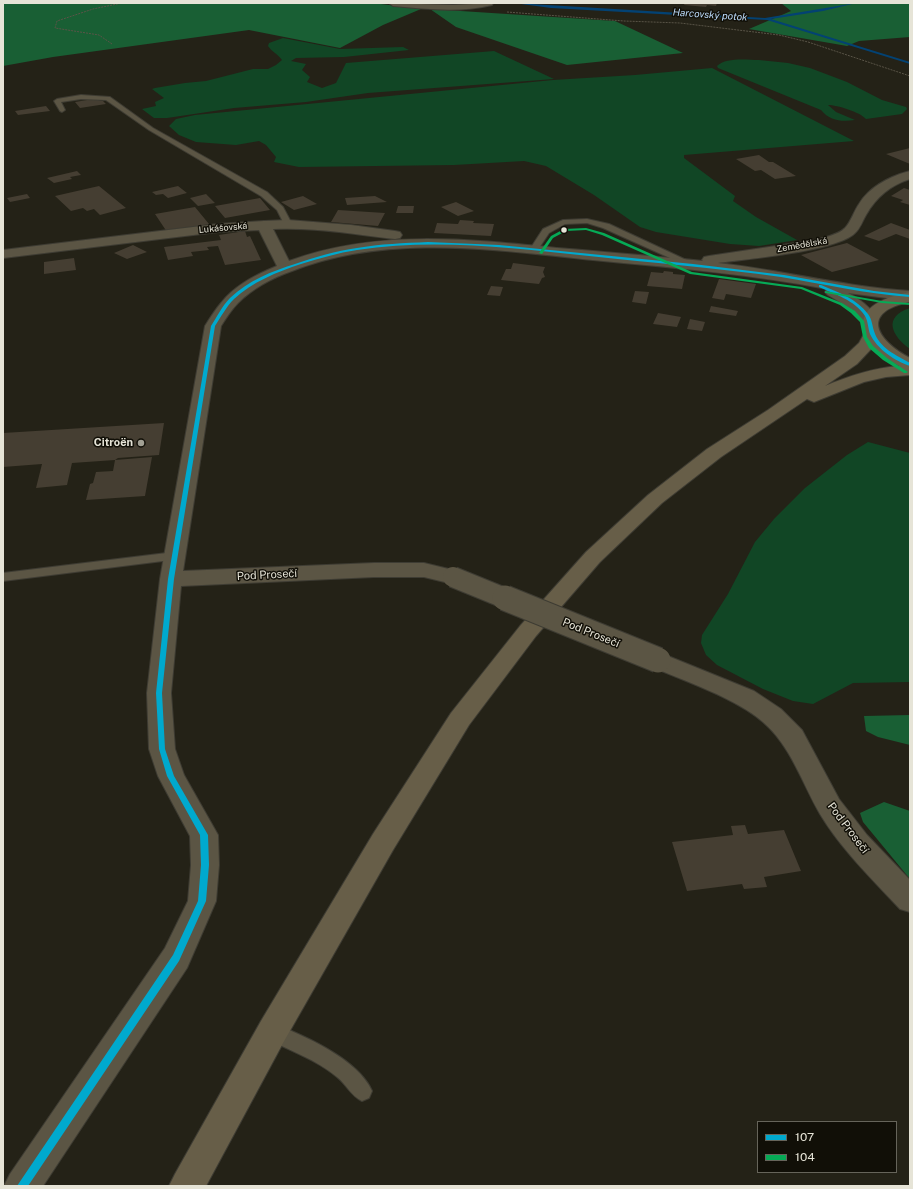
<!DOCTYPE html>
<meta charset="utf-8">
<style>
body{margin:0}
#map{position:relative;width:913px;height:1189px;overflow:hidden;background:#242217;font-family:"Public Sans",sans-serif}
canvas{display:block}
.frame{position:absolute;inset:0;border:4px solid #e6e4d7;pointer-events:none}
.legend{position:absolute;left:757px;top:1121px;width:140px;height:52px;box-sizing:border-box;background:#110f07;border:1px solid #66645a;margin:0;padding:5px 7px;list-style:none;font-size:12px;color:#e6e4d7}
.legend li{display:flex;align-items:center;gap:8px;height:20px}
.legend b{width:20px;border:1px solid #66645a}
</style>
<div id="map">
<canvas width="913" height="1189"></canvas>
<div class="frame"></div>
<ul class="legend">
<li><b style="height:5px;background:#00a9ce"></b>107</li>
<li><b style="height:5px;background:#06aa56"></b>104</li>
</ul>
</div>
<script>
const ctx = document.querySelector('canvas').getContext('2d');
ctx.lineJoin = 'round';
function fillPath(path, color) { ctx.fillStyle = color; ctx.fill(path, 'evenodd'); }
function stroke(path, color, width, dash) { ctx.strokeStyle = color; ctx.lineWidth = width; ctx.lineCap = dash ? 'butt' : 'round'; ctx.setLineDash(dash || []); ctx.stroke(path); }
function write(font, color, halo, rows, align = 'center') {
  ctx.font = font + ' "Public Sans",sans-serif'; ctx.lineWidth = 3; ctx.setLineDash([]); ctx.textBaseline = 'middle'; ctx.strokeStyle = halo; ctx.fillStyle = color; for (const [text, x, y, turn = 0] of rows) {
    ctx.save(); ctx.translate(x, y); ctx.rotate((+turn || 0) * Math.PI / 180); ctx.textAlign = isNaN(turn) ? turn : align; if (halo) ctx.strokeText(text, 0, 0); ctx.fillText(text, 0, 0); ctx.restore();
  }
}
fillPath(new Path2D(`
 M283 38 340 49 403 47 409 50 344 57 296 58 291 61 306 64 302 70 310 77 307 82 322 88 336 83 346 63 494 51 554 79 368 93 306 102 234 108 167 118H154L142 109 156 106 155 102 164 98 152 89 155 88 185 83 206 81 253 69H268L276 65 282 60C278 54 272 52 268 46L269 43Z
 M759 60 788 63 810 68 847 82 882 100 906 107 907 109 902 114 866 119C860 112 837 105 828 105L836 112 855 120C842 122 830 121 821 110L718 68 717 66C726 57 747 60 759 60Z
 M712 68 854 141 684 155V158L735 196 733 201 756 217 797 240 759 246 730 244 656 232 640 227 594 195 546 166 524 161 454 165 299 167 274 162 276 157 266 145 259 141 236 145 196 142 179 135 169 126 176 119 195 115 553 80 635 75Z
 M910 308V349C892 336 882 317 910 308Z
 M868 442 910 453V682L853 683 813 704 793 701 763 689 717 665 706 655 701 643 702 635 728 594 755 542 774 519 805 488 847 455Z`), '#114625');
fillPath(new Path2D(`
 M3 3H373L421 9 383 25 340 48 249 30 53 57 3 66Z
 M781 3H910V37L859 41 847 46 749 29 791 11Z
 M430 9 615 21 683 53 567 65 456 27Z
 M910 715V745L878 737 866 731 864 716Z
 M884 802 910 811V879L863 822 860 813Z`), '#195f34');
fillPath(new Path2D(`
 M514 3 765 18 856 3 823 11 771 19 910 62V64L767 20 551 8Z`), '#034273');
fillPath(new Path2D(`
 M685 3H717L716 6 707 5 706 7 684 5Z
 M93 99 103 101 106 104 80 108 75 102Z
 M46 106 50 111 18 115 15 111Z
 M910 148V164L886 154Z
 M759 155 769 162H773L796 176 775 179 761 170 755 171 736 159Z
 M77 171 81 175 70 177 72 179 54 183 47 178Z
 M99 186 126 208 100 215 94 209 87 211 83 208 71 211 55 196Z
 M178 186 187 193 168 198 163 194 156 195 152 192Z
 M904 188 910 190V205L900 202 903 200 891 196Z
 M27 194 30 198 10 202 7 198Z
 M206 194 215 203 198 206 190 198Z
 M303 196 317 204 294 210 281 202Z
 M375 196 387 202 347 205 345 198Z
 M260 198 270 210 225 218 215 206Z
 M456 202 474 211 458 216 441 207Z
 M398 206H414L413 213H396Z
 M195 207 209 224 167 232 155 214Z
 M338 210 385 213 378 226 331 222Z
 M460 220 474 221 473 223 494 224 491 236 434 233 437 223 458 224Z
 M891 223 910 230V239L896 234 879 241 864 236Z
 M245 231 247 237 250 236 261 260 225 265 218 246 207 247 209 250 191 252 193 256 168 260 164 247 221 240 219 235Z
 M847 243 879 260 832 272 801 255Z
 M133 245 147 252 127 259 114 253Z
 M74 258 76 270 44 274V262Z
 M513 263 545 267 543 272 545 277 542 278 539 284 501 280 506 269H511Z
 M664 271 673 272V274L685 275 682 289 647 286 651 272 663 273Z
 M719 279 756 284 751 298 726 294 724 300 712 298Z
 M491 286 503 287 500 296 487 295Z
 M635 291 649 292 646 304 632 302Z
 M711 306 738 311 736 316 709 312Z
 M658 313 681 317 677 327 653 324Z
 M690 319 705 322 702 331 687 329Z
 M164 423 159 455 118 458 115 460 152 457 145 496 86 500 90 484 93 483 96 472 113 471 115 460 72 463 67 485 36 488 42 464 3 467V433Z
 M745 825 748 834 784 830 801 871 764 877 767 887 744 889 742 884 687 891 672 842 733 835 731 826Z`), '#453e32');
const lane = new Path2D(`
 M81 95 110 97 153 128 267 192 283 207 292 224 291 226H285L277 210 261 196 149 130 106 100 81 99 61 102 65 110 62 112 60 111 54 101 57 99Z
 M587 219 609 224 697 265 693 268 690 267 603 228 587 223 565 224 549 233 537 251 534 252 530 249 543 229 563 220Z
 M175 552 179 553 181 556 179 559 3 581V573Z
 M272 1023C303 1035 358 1059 372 1091L369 1098 362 1101C351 1096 347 1085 337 1077 317 1060 289 1050 265 1038L263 1032 265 1026Z`);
const street = new Path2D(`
 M389 3 453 5 493 3 492 5C459 13 427 9 393 6Z
 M910 171V179C891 185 876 197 866 215 863 220 860 229 855 233 838 251 746 259 718 263 782 270 845 287 910 291V301L848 293C860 299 870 307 878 319L876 322 870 324 864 322 853 310 828 295 825 292 827 289C753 275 679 268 603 261 501 251 391 232 292 271 272 278 253 288 238 303 231 310 226 318 221 326L183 571 374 563H424L461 572 464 577 461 582 453 584 424 577H374L181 586 171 693 175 749 184 775 218 835 219 865 216 901 187 968 43 1186H4L10 1174 165 948 188 901 191 865 190 836 158 776 149 749 147 693 160 579 205 326C210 318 215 310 221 303 235 285 257 274 277 266L259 230 218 232 3 258V250L218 224 264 221 288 220 351 225 395 231 400 232 402 235 400 238 395 239C355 234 313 227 273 229L289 261C375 229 469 239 557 248 606 252 654 256 703 261L702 260 704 257 709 256 816 240C825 237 838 235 845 228 851 222 854 211 859 204 870 186 891 176 910 171Z
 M658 652 754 691 781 709 802 730 839 799 867 835 910 880V912L900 909C872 879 841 849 820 814 802 783 791 746 763 722 736 698 684 681 650 666L646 660 650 654Z`);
const primary = new Path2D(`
 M910 292V302C860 312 876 340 910 358V375L886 377 864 382 814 402 807 399 721 457 662 503 600 562 536 636 469 725 393 850 283 1043 206 1186H169L175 1174 261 1021 373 834 451 713 520 626 586 552 648 495 707 449 768 410 845 356 859 343 864 334C856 305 888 297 910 292ZM873 347 884 357 899 366C873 368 849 376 825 386L857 364Z`);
stroke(lane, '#3e3c33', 2);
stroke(street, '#3e3c33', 2);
stroke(primary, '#3e3c33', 2);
stroke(new Path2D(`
 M507 12 624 21 680 23 779 35 808 42 910 76
 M112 44 99 35 55 28 57 21 93 9 122 3`), '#595447', 1, [2, 1]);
fillPath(lane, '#5b5544');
fillPath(street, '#5b5544');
fillPath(primary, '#675e48');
const streetBridgeFar1 = new Path2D(`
 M453 577 507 599`);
const streetBridge = new Path2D(`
 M505 598 658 660`);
stroke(streetBridgeFar1, '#3e3c33', 22, []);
stroke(streetBridge, '#3e3c33', 27, []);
stroke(streetBridgeFar1, '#5b5544', 20);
stroke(streetBridge, '#5b5544', 25);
fillPath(new Path2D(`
 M428 242 499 245 693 264 784 275 874 291 910 295V297C866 294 824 284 781 277 717 268 653 263 589 256 513 248 434 238 357 250 338 253 320 258 301 264 277 272 252 282 234 299 226 307 221 317 215 326L174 579 162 693 165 749 174 776 208 835 209 865 206 901 179 961 28 1186H17L173 955 198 901 201 865 200 835 167 776 159 749 156 693 168 579 211 326C217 317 222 306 230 298 248 281 272 271 295 264 315 257 336 251 357 248 380 244 404 243 428 242Z
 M819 285H821C838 292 857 299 868 314 872 319 872 325 874 331 879 348 896 355 910 363V366C895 361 877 349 870 334 868 328 868 321 865 316 855 300 834 294 819 287Z`), '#00a9ce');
fillPath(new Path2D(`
 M586 228 604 233 692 272 802 287 842 303 855 311 864 321 867 337 873 346 887 358 908 372 906 373H904L883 360 869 348 863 337 860 322 851 313 840 305 801 289 690 274 602 235 586 230 566 231 553 238 542 254 539 253 551 236 564 229Z
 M825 291 882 301 909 303H910V305L882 303 826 293H825Z`), '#06aa56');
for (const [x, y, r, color] of [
 [564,230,3.5,"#e6e4d7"],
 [141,443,4,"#a2a094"]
]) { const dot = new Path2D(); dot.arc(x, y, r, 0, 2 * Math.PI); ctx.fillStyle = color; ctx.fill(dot); stroke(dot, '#110f07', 1.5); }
write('9px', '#e6e4d7', '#110f07', [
 ["Lukášovská",223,228,-5],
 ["Zemědělská",802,245,-10]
]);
write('italic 10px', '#bbdafa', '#110f07', [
 ["Harcovský potok",710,15,4]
]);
write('bold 11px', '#e6e4d7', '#110f07', [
 ["Citroën",133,443]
], 'right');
write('11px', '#e6e4d7', '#110f07', [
 ["Pod Prosečí",267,575,-3],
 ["Pod Prosečí",591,633,22],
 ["Pod Prosečí",848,828,53]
]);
</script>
